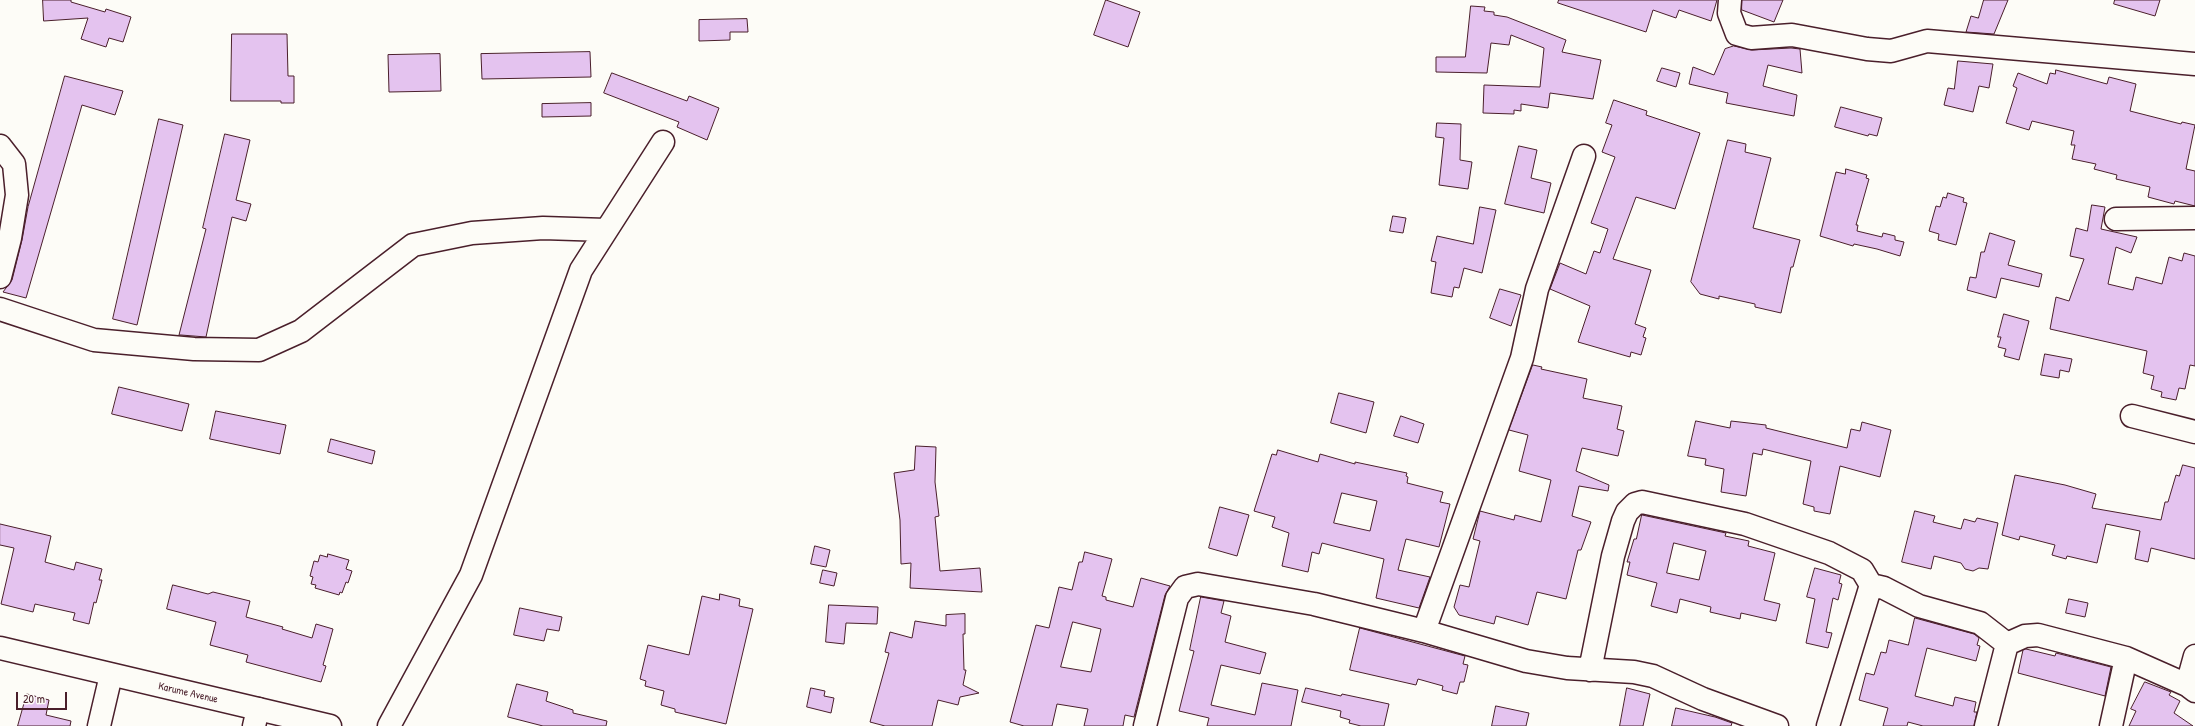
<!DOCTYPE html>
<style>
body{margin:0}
#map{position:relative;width:2195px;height:726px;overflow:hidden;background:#fdfcf7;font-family:"Patrick Hand",sans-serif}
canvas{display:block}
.scale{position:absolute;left:16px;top:692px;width:51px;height:18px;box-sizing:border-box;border:2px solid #4a1f2b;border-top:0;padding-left:5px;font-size:12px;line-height:14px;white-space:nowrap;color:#4a1f2b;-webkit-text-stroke:3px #fdfcf7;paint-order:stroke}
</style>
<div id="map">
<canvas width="2195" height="726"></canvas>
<div class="scale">20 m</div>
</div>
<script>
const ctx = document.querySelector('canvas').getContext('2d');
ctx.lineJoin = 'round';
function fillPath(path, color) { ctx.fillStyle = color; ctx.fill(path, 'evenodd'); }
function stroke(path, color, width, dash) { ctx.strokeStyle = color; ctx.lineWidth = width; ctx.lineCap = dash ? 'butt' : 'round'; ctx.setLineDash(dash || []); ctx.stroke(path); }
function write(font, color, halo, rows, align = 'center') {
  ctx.font = font + ' "Patrick Hand",sans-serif'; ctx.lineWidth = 3; ctx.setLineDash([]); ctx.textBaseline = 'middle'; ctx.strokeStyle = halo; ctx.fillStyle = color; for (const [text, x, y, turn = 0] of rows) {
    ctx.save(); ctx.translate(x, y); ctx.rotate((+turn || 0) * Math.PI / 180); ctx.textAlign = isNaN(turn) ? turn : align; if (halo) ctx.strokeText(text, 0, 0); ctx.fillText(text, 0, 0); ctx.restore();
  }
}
const building = new Path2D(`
 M43 0H71V2L105 12 106 9 131 17 123 42 109 38 106 47 81 39 88 18 44 21Z
 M1106 0 1140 12 1128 47 1094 35Z
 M1559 0H1717L1711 21 1679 10 1676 18 1653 10 1646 32 1558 3Z
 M1742 0H1783L1774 22 1742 10Z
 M1984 0H2008L1994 34 1966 32 1971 16 1978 18Z
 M2115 0H2160L2155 16 2114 4Z
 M1471 6 1485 7 1484 11 1494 12V15L1507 17 1566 40 1562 52 1601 60 1593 99 1550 93 1548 108 1521 104V111L1514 110V114L1483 113 1484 85 1540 87 1544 48 1511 35 1509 45 1491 43 1487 73 1436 72V57H1465Z
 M747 19 748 32H730V40L699 41V20Z
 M232 34H287L288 76H294V103H281V101H231Z
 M1734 46 1752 50 1791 48 1800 49 1802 73 1768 65 1763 86 1797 95 1794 116 1726 103 1728 93 1689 84 1693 67 1714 75 1725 49Z
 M590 52 591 77 482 79 481 54Z
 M440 54 441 91 389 92 388 55Z
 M1958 61 1993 64 1989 88 1979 86 1973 112 1944 105 1948 88 1954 89Z
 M1662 68 1680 73 1676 87 1657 81Z
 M2056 70 2107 84 2109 77 2136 84 2130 111 2181 124 2182 122 2195 125 2186 169 2195 171V206L2175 201 2174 204 2148 197 2150 187 2116 179 2117 175 2094 169 2096 164 2072 159 2075 145H2071L2074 131 2032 121 2029 130 2006 123 2017 88 2013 86 2018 73 2047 84 2050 73 2055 74Z
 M612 73 687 101 689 96 719 108 707 140 677 127 679 122 604 93Z
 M65 76 123 91 115 115 82 105 26 298 3 292 12 280 22 240 28 207Z
 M1614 100 1647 111 1646 115 1700 133 1675 209 1636 197 1613 259 1651 270 1635 324 1646 328 1643 337 1646 338 1641 355 1631 352 1630 357 1578 342 1590 306 1550 289 1560 263 1586 274 1594 251 1600 253 1608 229 1591 223 1615 157 1602 152 1612 125 1606 123Z
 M591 103V116L542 117V104Z
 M1841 107 1882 118 1877 136 1869 134 1868 136 1835 127Z
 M159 119 183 125 137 325 113 319Z
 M1437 123 1461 124 1460 160 1472 162 1468 189 1439 185 1444 138 1436 137Z
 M225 134 250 140 236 200 251 204 246 221 232 217 206 337 181 335H179L206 229 203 228Z
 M1728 140 1746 144 1745 152 1771 158 1753 228 1800 240 1793 267H1791L1781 313 1755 307V304L1719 296V299L1700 294 1691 282Z
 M1519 146 1537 150 1531 178 1551 183 1544 213 1505 204Z
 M1846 169 1867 175 1866 178 1869 179 1856 225H1858L1857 231 1882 237 1883 233 1895 236V240L1904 242 1900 256 1877 249 1854 244 1853 246 1820 236 1836 172 1845 174Z
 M1948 193 1964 198 1963 202 1967 203 1956 245 1938 240 1939 234 1929 231 1936 206 1940 207 1943 197 1946 198Z
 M2092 205 2105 207 2101 229 2137 237 2131 253 2116 247 2108 284 2133 290 2136 277 2162 284 2169 257 2182 261 2184 253 2195 256V366L2190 365 2185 389 2179 388 2176 400 2161 397 2162 392 2151 389 2154 376 2143 373 2147 351 2050 329 2056 297 2069 301 2084 259 2070 256 2076 228 2087 231Z
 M1480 207 1496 210 1482 273 1464 268 1459 288 1454 287 1452 297 1431 293 1436 262 1431 261 1437 236 1473 244Z
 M1393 216 1406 218 1403 233 1390 231Z
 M1990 233 2015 241 2008 265 2042 274 2039 287 2001 278 1996 298 1967 290 1970 277 1976 278 1981 252H1984Z
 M1500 289 1521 295 1511 326 1490 318Z
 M2004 314 2029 321 2019 360 2004 356 2006 349 1998 347 2001 337H1998Z
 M2045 354 2072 359 2069 372 2060 370 2059 378 2041 375Z
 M1533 365 1542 367 1541 369 1587 379 1583 398 1622 406 1617 429 1624 431 1618 456 1582 448 1576 471 1609 485 1608 491 1579 486 1572 516 1591 522 1581 550H1578L1566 599 1537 592 1528 625 1496 616 1494 624 1459 615 1454 607 1460 585 1469 587 1480 541 1473 539 1480 511 1514 520 1515 515 1541 522 1551 480 1519 471 1528 435 1509 430Z
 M119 387 189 404 182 431 112 414Z
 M1339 393 1374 402 1366 433 1331 423Z
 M216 411 286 425 280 454 210 439Z
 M1401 416 1424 424 1418 443 1394 436Z
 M1696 421 1730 428 1731 421 1766 425V428L1847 448 1851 429 1860 431 1862 422 1891 430 1880 477 1840 466 1830 514 1814 511V507L1803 504 1811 461 1763 449 1762 455 1753 453 1746 496 1721 492 1724 469 1705 465 1706 459 1688 456Z
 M331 439 375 451 372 464 328 452Z
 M916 446 936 447 935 482 939 516 935 517 940 571 980 568 982 592 910 588 911 563 901 564 900 520 894 473 914 470Z
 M1278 450 1318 462 1320 454 1355 464V462L1407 473 1406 476 1408 477 1407 483 1443 492 1440 502 1450 504 1439 547 1406 539 1398 570 1430 577 1419 608 1376 598 1384 559 1322 543 1319 554 1312 552 1308 572 1282 566 1289 533 1272 527 1275 517 1254 511 1272 454 1276 455ZM1342 493 1377 501 1370 531 1334 523Z
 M2183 465 2195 468V559L2151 548 2148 562 2135 559 2140 531 2106 524 2097 563 2067 556 2066 559 2052 555 2055 545 2020 536 2019 540 2002 535 2015 475 2065 485 2096 494 2092 508 2161 520 2165 502H2168L2176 475 2179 476Z
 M1220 507 1249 515 1237 556 1209 548Z
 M1915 511 1935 516 1933 522 1961 529 1964 519 1975 522 1977 518 1998 523 1988 569 1979 568 1973 571 1965 569 1961 563 1934 556 1931 569 1902 562Z
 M1642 515 1726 533 1725 536 1749 541 1748 546 1775 553 1764 600 1780 604 1776 621 1741 613 1740 619 1710 612 1711 607 1680 599 1677 613 1651 606 1657 583 1627 575 1630 562H1627L1634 539H1636ZM1674 543 1706 551 1699 580 1667 573Z
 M0 524 51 536 45 562 74 570 76 562 102 569 99 580H102L96 603 94 602 89 624 73 620 75 613 35 604 33 612 1 604 14 548 0 545Z
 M815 546 830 550 826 567 811 564Z
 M1085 552 1112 559 1102 596 1106 597V600L1133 607 1141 578 1170 586 1165 595 1134 717 1125 715 1123 726H1084L1088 709 1057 704 1052 726H1024L1010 722 1036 625 1049 628 1059 587 1072 590 1079 562H1082ZM1073 622 1101 629 1091 672 1061 667Z
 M328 554 349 560 346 569 352 571 348 583 346 582 342 593 340 592 339 595 315 588 316 585 311 584 313 577 310 576 314 561 318 562 320 555 327 557Z
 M1815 568 1841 575 1839 583 1842 584 1838 600 1833 598 1826 632 1832 633 1828 648 1806 643 1815 599 1807 597Z
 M823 570 837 573 834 586 820 583Z
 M173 585 208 594 213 592 250 601 246 617 283 627 282 629 312 638 316 624 333 629 323 665 326 666 321 682 246 662 248 655 210 645 216 622 167 609Z
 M720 594 740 599 739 606 753 609 726 724 675 712V709L661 705 664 691 645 686 646 681 640 679 648 645 689 655 702 596 719 600Z
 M1201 597 1224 601 1221 613 1231 616 1225 642 1266 653 1260 674 1221 665 1211 705 1255 715 1262 683 1298 690 1291 726H1207L1209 718 1179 711 1194 651 1190 650Z
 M2069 599 2088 603 2085 617 2066 613Z
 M829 605 878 607 877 624 846 623 844 644 826 642Z
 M520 608 562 617 559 631 547 629 544 641 514 635Z
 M965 614V634H963L964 670H966L963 685 979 693 960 697 958 705 938 700 932 726H885L870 722 889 653 885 652 890 632 912 638 915 621 946 626V615Z
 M1915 618 1974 634 1979 638 1977 645 1980 646 1976 661 1927 648 1915 696 1953 706 1955 697 1976 702 1974 712H1977L1974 726H1923L1908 722 1907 726H1883L1888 708 1859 700 1866 673 1874 675 1881 652 1886 653 1889 640 1908 645Z
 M1360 628 1465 656 1463 664 1468 665 1464 682H1460L1457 694 1442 690 1443 686 1418 679 1416 685 1350 670Z
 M2026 649 2055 656 2056 653 2111 667 2105 696 2018 673 2023 650Z
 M2145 682 2171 692 2169 695 2180 701 2174 713 2193 726H2129L2136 711 2131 709Z
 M517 684 548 692 546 701 573 710V713L607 721 606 726H543L508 717Z
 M811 688 825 691 824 696 834 698 831 713 807 707Z
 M1306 688 1341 696 1342 694 1389 704 1384 726H1361L1349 723 1350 720 1340 717 1341 711 1302 702Z
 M1627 688 1650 694 1643 726H1620Z
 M27 694 49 700 46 715 71 721 70 726H18Z
 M1496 706 1529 713 1526 726H1492Z
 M1676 708 1715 717 1732 723 1731 726H1672Z`);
fillPath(building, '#e4c3ef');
stroke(building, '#4a1f2b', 1);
const minor = new Path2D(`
 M1730 0 1729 13 1737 34 1751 38 1792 35 1867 49 1891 51 1927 41 2195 64
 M0 146 14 164 17 195 10 238 0 277
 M2116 219 2195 218
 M0 309 94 340 194 349 259 350 301 331 413 245 472 233 543 228 606 230
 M2132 416 2195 432
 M1424 631 1522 358 1537 289 1584 156
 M2007 644 2025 636 2038 635 2126 658 2187 685 2195 691
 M1590 670 1613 556 1623 521 1627 512 1635 504 1642 502 1745 524 1829 553 1862 570 1871 585 1884 588 1919 606 1980 623 2007 644
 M2187 685 2195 656
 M99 726 111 675
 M254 726 258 709
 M389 726 471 575 581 270 663 142
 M1145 726 1177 598 1185 587 1198 584 1314 604 1424 631 1526 661 1567 668 1634 672 1653 676 1703 699 1777 726
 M1828 726 1871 585
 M1986 726 2007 644
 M2111 726 2126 658`);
const major = new Path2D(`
 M0 648 330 726`);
stroke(minor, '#4a1f2b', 25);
stroke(major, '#4a1f2b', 25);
stroke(minor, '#fdfcf7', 22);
stroke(major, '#fdfcf7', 22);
write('11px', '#4a1f2b', '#fdfcf7', [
 ["Karume Avenue",188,693,13]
]);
</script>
